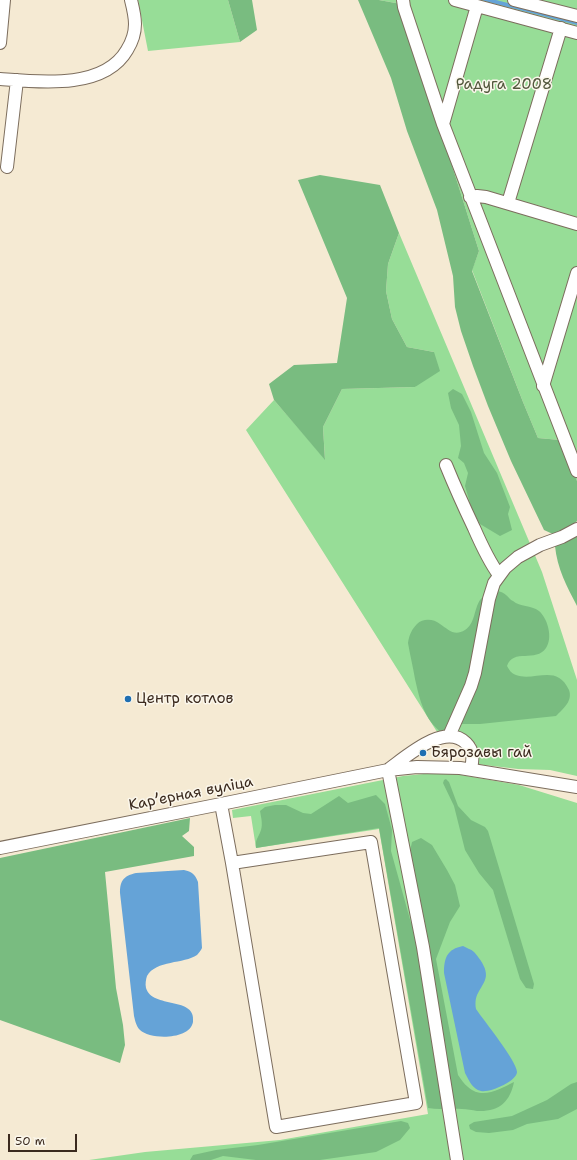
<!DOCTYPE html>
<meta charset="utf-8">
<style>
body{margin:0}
#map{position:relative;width:577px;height:1160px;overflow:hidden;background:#f5ead3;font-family:"Shantell Sans",sans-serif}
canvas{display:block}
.scale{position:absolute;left:8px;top:1134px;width:69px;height:18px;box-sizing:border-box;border:2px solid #3b2a1e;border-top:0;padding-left:5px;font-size:12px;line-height:14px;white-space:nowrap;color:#3b2a1e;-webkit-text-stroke:3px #fbf7ec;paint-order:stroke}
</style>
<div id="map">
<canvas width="577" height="1160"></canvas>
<div class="scale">50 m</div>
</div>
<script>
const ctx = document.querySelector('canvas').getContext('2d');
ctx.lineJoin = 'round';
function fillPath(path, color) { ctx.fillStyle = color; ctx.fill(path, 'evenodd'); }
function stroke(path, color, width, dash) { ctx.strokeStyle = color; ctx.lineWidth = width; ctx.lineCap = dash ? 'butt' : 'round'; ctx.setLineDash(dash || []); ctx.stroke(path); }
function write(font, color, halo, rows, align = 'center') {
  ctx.font = font + ' "Shantell Sans",sans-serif'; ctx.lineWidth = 3; ctx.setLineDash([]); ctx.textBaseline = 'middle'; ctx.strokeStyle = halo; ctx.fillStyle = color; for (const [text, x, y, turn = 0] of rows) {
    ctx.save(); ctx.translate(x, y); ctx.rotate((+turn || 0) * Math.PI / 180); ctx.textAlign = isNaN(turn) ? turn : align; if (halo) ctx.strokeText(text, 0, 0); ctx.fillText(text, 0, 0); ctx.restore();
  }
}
fillPath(new Path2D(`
 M138 0H228L240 42 148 51Z
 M379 0H577V481L560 440 538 438 523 402 472 270 479 251 401 4Z
 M399 233 542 572 577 680V776L550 770 518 769 476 764V744L460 732 439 735 246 430 274 400 325 459 323 427 342 389 415 387 434 352 407 347 392 319 386 291 388 264Z
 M444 772 519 785 577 803V1160H89L145 1152 280 1140 428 1114 379 829 256 848 251 816 233 818 232 810 403 776Z`), '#97dd97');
fillPath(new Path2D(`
 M228 0H252L257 30 240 42Z
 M358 0H379L401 4 479 251 472 271 523 402 538 438 560 440 577 481V521L572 526 555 535 544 530 511 461 488 406 473 366 461 331 455 307 453 276 437 210 407 131 391 78Z
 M320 175 380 185 399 233 388 264 386 291 392 319 407 347 434 352 440 371 415 387 342 389 323 427 325 460 274 400 269 384 294 365 337 363 347 298 298 180Z
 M453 389 462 394 471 412 484 453 497 473 510 507 508 514 512 530 500 536 480 524 472 510 465 486 468 473 464 463 458 458 461 446 459 425 451 408 448 393Z
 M577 535V606C567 587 557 568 555 546Z
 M492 590C497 591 502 591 506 595 509 597 510 600 513 601 520 607 531 605 539 611 548 619 553 638 546 648 536 663 513 648 507 666 510 671 511 673 516 675 534 682 557 663 569 690 573 701 563 709 556 716L480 724H460L442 733C424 719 420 701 415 679 413 667 410 655 408 643 409 635 412 629 417 624 423 618 434 619 440 624 448 629 454 637 465 630 475 624 474 609 480 600 483 596 487 593 492 590Z
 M446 779 449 782 458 806 471 820 485 827 488 831 534 984 533 989 526 988 520 979 493 890 479 873 465 850 454 806 443 783 444 780Z
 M376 795 385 804 392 830 391 851 411 923 422 930 410 851 412 842 421 838 432 845 447 870 455 885 460 906 450 922 436 959 458 1075C461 1079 464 1084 468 1087 482 1100 500 1089 514 1082 510 1102 499 1112 477 1111 472 1110 467 1109 462 1109 450 1108 439 1110 428 1108L379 828 256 848C255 839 258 839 261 830 263 824 261 817 260 811L265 807 275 805H286L303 813 311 814 339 796 348 803Z
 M190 818 189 831 182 836 194 847V856L105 872 116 988 123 1025 125 1045 120 1063 0 1020V858Z
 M577 1082V1109L558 1119 527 1124 513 1130 489 1133 476 1132 470 1129 469 1125 474 1122 512 1116 547 1100 571 1084Z
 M401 1121 408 1123 410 1128 400 1140 376 1152 320 1160H256L223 1156 211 1160H190L193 1155 216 1150 258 1145Z`), '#79bc80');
fillPath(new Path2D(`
 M481 0H496L577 21V25Z
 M184 870C192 872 195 874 198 882L202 948C201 950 199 953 197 955 184 964 156 960 147 976 146 979 145 984 146 988 152 1009 197 996 193 1022 190 1040 150 1040 140 1030 136 1026 135 1020 134 1016L120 893C120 880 124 876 136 873Z
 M463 946C466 948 471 949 474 952 480 959 489 970 485 980 480 992 474 994 476 1009 484 1021 517 1061 517 1072 517 1081 490 1093 481 1091 472 1089 469 1080 465 1073L444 973C444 958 447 949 463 946Z`), '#65a3d7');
const minor = new Path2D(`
 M403 0 404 7 443 124 577 471
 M455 0 577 33
 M514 0 577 16
 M0 43 4 0
 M0 79C38 82 104 90 127 50 132 42 135 33 135 24 135 16 133 8 131 0
 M443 124 477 6
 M7 167 17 80
 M470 197 477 196 486 197 577 224
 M508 203 561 28
 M543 386 577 273
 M446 465C455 487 464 507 474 528 481 544 488 560 499 575
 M449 736 471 686 475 673 489 599 494 583 505 568 518 557 540 545 562 537 577 529
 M389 769C407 756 445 722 466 743 474 751 473 759 471 769
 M388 770 423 947 457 1160
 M221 804 232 863 276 1127 416 1103 371 842 232 863
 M0 848 221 804 388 770 417 767 460 768 577 787`);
stroke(minor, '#7c6d5d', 14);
stroke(minor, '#fff', 12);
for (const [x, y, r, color] of [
 [128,699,4,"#1f6fb2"],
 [423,753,4,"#1f6fb2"]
]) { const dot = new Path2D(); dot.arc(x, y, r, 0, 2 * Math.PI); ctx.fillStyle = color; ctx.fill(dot); stroke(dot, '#fbf7ec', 1.5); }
write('15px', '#52573c', '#fbf7ec', [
 ["Радуга 2008",504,85]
]);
write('15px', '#3b2a1e', '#fbf7ec', [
 ["Центр котлов",136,699],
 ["Бярозавы гай",431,753]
], 'left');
write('15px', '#3b2a1e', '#fbf7ec', [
 ["Карʼерная вуліца",191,794,-11]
]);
</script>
